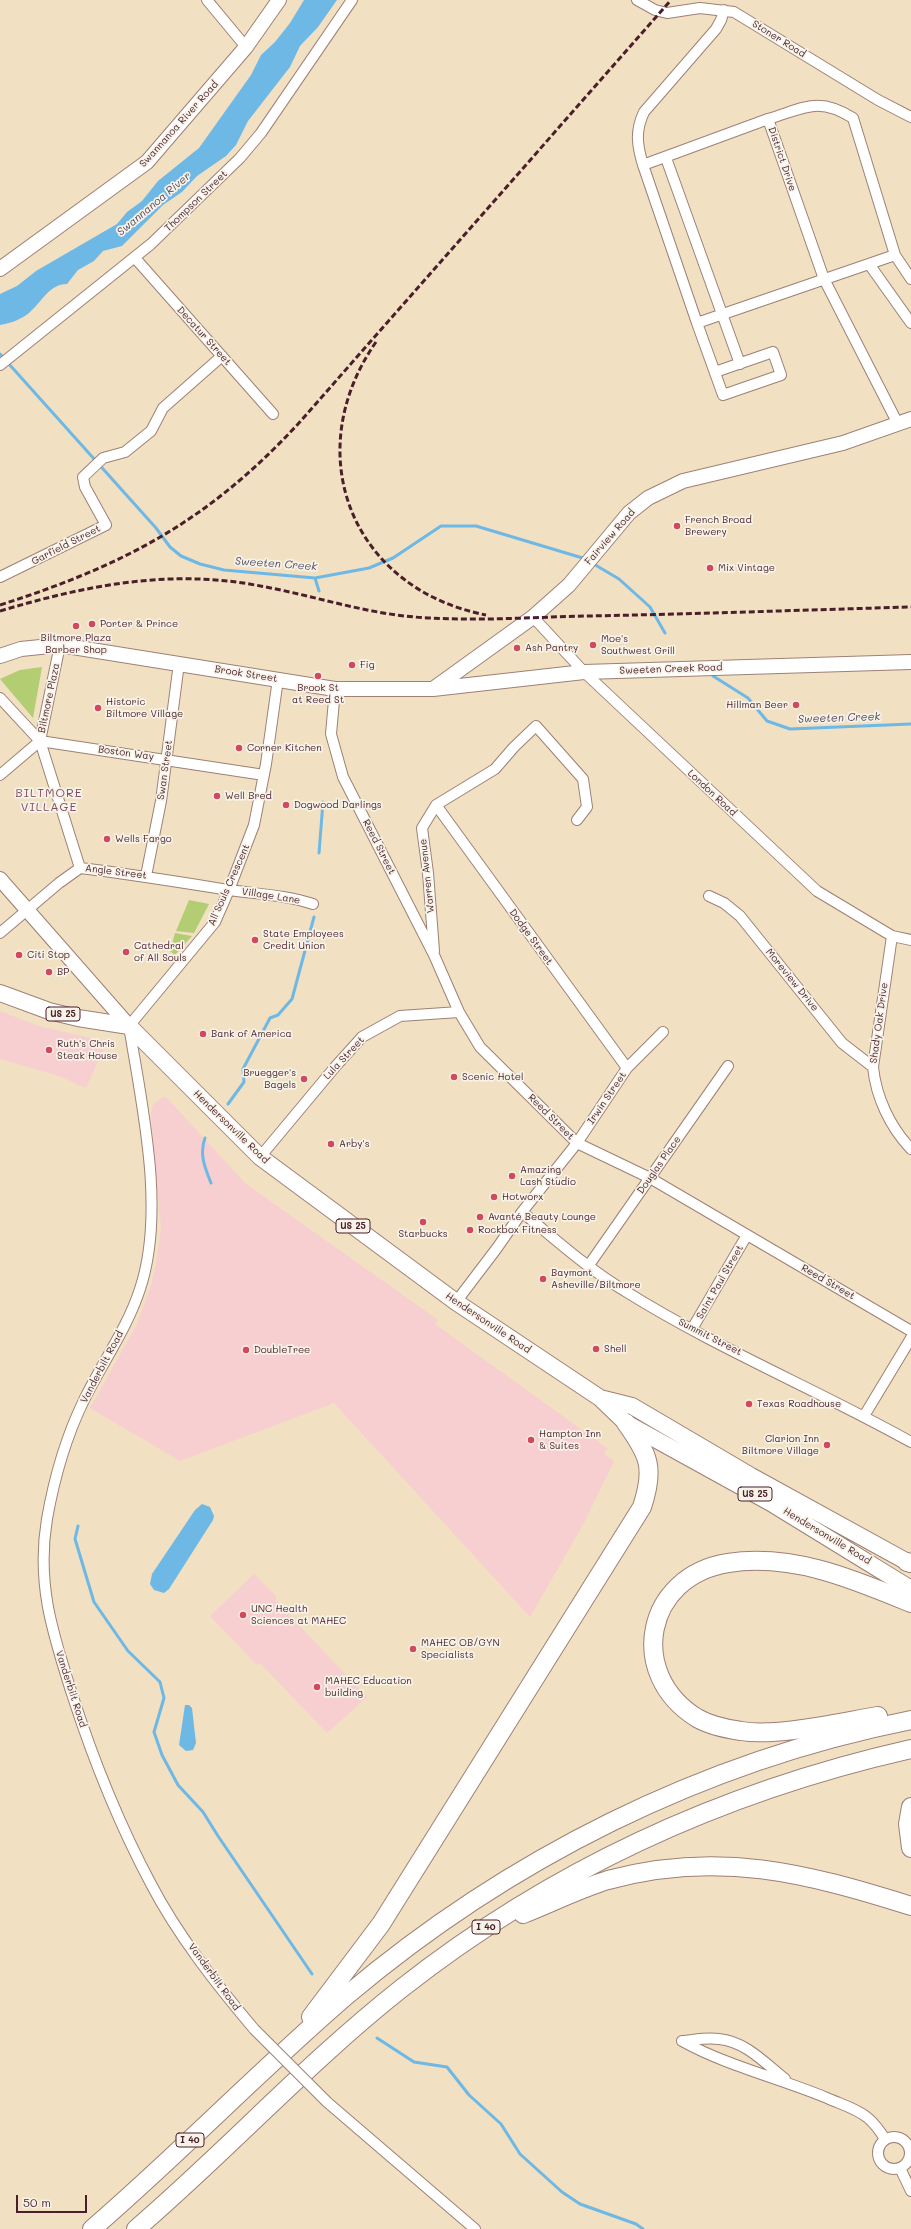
<!DOCTYPE html>
<meta charset="utf-8">
<style>
body{margin:0}
#map{position:relative;width:911px;height:2229px;overflow:hidden;background:#f1e0c2;font-family:Mali,sans-serif}
canvas{display:block}
.scale{position:absolute;left:16px;top:2195px;width:71px;height:18px;box-sizing:border-box;border:2px solid #4a1f2b;border-top:0;padding-left:5px;font-size:12px;line-height:14px;white-space:nowrap;color:#4a1f2b;-webkit-text-stroke:3px #f7f3e8;paint-order:stroke}
</style>
<div id="map">
<canvas width="911" height="2229"></canvas>
<div class="scale">50 m</div>
</div>
<script>
const ctx = document.querySelector('canvas').getContext('2d');
ctx.lineJoin = 'round';
function fillPath(path, color) { ctx.fillStyle = color; ctx.fill(path, 'evenodd'); }
function stroke(path, color, width, dash) { ctx.strokeStyle = color; ctx.lineWidth = width; ctx.lineCap = dash ? 'butt' : 'round'; ctx.setLineDash(dash || []); ctx.stroke(path); }
function write(font, color, halo, rows, align = 'center') {
  ctx.font = font + ' Mali,sans-serif'; ctx.lineWidth = 3.5; ctx.setLineDash([]); ctx.textBaseline = 'middle'; ctx.strokeStyle = halo; ctx.fillStyle = color; for (const [text, x, y, turn = 0] of rows) {
    ctx.save(); ctx.translate(x, y); ctx.rotate((+turn || 0) * Math.PI / 180); ctx.textAlign = isNaN(turn) ? turn : align; if (halo) ctx.strokeText(text, 0, 0); ctx.fillText(text, 0, 0); ctx.restore();
  }
}
fillPath(new Path2D(`
 M0 1011 39 1026 107 1042 86 1088 59 1076 0 1059Z
 M163 1097 168 1099 245 1183 438 1320 435 1324 607 1448 604 1454 614 1461 584 1523 530 1617 334 1403 180 1461 90 1408 136 1326 150 1289 156 1264 161 1229 151 1114 153 1105Z
 M254 1574 276 1596V1601L367 1697 327 1733 260 1663 257 1665 210 1616Z`), '#f7cfd0');
fillPath(new Path2D(`
 M42 667 33 718 0 679 20 670Z
 M189 900 209 904 194 933 176 931Z
 M175 933 192 936 175 955 170 951Z`), '#b3cd72');
fillPath(new Path2D(`
 M304 0H337L318 27 300 46 290 67 248 121 236 145 226 156 197 176 182 192 163 205 122 246 103 251 94 261 78 270 67 284C49 284 42 302 29 313 20 320 11 323 0 325V294L17 286 36 271 117 224 127 212 142 201 158 181 199 148 251 75 261 55 275 42 290 23Z
 M202 1504 210 1507 214 1516 213 1520 169 1589 164 1593 154 1590 150 1584 152 1574 195 1510Z
 M185 1705H189L192 1708 196 1743 193 1750 186 1751 179 1745Z`), '#6eb8e6');
stroke(new Path2D(`
 M0 354 156 528 170 547 181 556 200 564 224 570 315 578 369 568 393 558 441 526H476L586 559
 M592 563 619 579 650 607 665 633
 M315 578 319 591
 M713 676 748 698 767 721 790 729 911 724
 M319 853 323 802
 M228 1104 244 1082 243 1069 270 1018 278 1015 292 999 314 917
 M205 1138C199 1154 205 1168 211 1183
 M78 1526 75 1539 94 1602 128 1651 160 1682 164 1698 154 1732 162 1755 178 1785 203 1812 218 1836 312 1974
 M377 2038 414 2062 447 2067 469 2095 501 2124 520 2154 562 2192 580 2204 636 2224 643 2229`), '#6eb8e6', 3);
const street = new Path2D(`
 M207 0 246 47
 M637 0 655 10 667 13 700 8 734 12 878 100 911 117
 M724 10 721 20 716 29 644 112C635 131 637 145 643 165L697 323 895 255 853 118C818 96 805 108 768 119
 M666 158 740 364
 M643 165 768 119 824 279 898 424
 M895 255 911 279
 M135 258 273 414
 M869 264 911 323
 M697 323 723 395 781 375 773 352 715 372
 M0 365 151 244 240 158 261 133 352 0
 M0 577 106 525 85 487 83 477 103 458 125 452 151 431 163 408 222 356
 M533 617 584 672 817 891 892 936 911 940
 M335 689 331 734 343 777 434 955 459 1012 480 1047 577 1143 650 1178 911 1331
 M0 698 40 741 80 868
 M40 741 60 645
 M0 775 40 741 264 775
 M436 805 627 1068
 M146 876 161 801 179 663
 M709 896 724 903 740 916 842 1043 873 1067
 M0 933 59 883 80 868C130 874 179 882 229 890 257 894 286 895 313 904
 M892 936 873 1067C876 1097 890 1127 911 1149
 M434 951 428 873 422 828 436 805 495 769 514 747 536 726 583 779 587 807 577 820
 M260 1157 335 1067 362 1037 400 1016 459 1012
 M522 1212C555 1239 588 1269 625 1291 716 1348 818 1390 911 1442
 M589 1265 728 1066
 M456 1302 497 1248 522 1212 577 1143 627 1068 663 1032
 M692 1329 747 1235
 M864 1416 911 1338
 M254 2029C217 1985 178 1936 151 1884 119 1824 93 1759 72 1694 53 1634 36 1584 47 1519 54 1479 66 1437 84 1400 102 1363 127 1329 140 1289 166 1211 142 1106 129 1026L215 922 229 890 254 825 266 764 278 679
 M682 2041C727 2066 779 2078 827 2098 840 2104 856 2108 868 2118 875 2124 880 2131 885 2139
 M682 2041C694 2040 707 2037 719 2039 745 2041 766 2064 785 2079
 M327 2102 475 2229
 M878 2153a16 16 0 1 1 32 0a16 16 0 1 1-32 0Z
 M900 2168 911 2191`);
const secondary = new Path2D(`
 M0 269 147 162 246 47 279 0
 M0 656 21 649 60 645 335 689H433L584 672 911 662
 M433 689 533 617 569 585 629 513 648 498 683 481 843 443 911 419
 M0 879 129 1026`);
const primary = new Path2D(`
 M0 993 49 1011 78 1018 129 1026 260 1157 456 1302 600 1398 626 1423 771 1503 911 1589
 M600 1398 632 1406 751 1476 911 1564`);
const highway = new Path2D(`
 M907 1562 911 1563
 M878 1716C841 1722 777 1737 741 1731 727 1729 709 1725 697 1718 626 1674 645 1576 728 1563 792 1553 853 1579 911 1603
 M911 1807 908 1824 911 1848
 M523 1914C551 1903 579 1889 608 1880 718 1850 806 1873 911 1906
 M311 2017 381 1924 642 1507C655 1468 649 1455 626 1423
 M92 2229C179 2154 259 2071 346 1996 508 1859 703 1761 911 1720
 M136 2229C227 2151 308 2062 402 1988 552 1870 725 1791 911 1749`);
stroke(street, '#9e8076', 12);
stroke(secondary, '#9e8076', 16);
stroke(primary, '#9e8076', 18);
stroke(highway, '#9e8076', 20);
stroke(street, '#fff', 10);
stroke(secondary, '#fff', 14);
stroke(primary, '#fff', 16);
stroke(highway, '#fff', 18);
stroke(new Path2D(`
 M376 342C298 454 352 589 486 615
 M0 605C125 565 208 521 298 424L671 0
 M0 611C84 586 167 569 255 585 314 595 370 616 431 618 483 621 536 617 588 616 696 614 803 610 911 607`), '#4a1f2b', 3, [6, 3]);
const streetBridge = new Path2D(`
 M254 2029 327 2102`);
stroke(streetBridge, '#9e8076', 12, []);
stroke(streetBridge, '#fff', 10);
for (const [x, y, r, color] of [
 [677,526,4,"#d1495b"],
 [710,568,4,"#d1495b"],
 [92,624,4,"#d1495b"],
 [76,626,4,"#d1495b"],
 [593,645,4,"#d1495b"],
 [517,648,4,"#d1495b"],
 [352,665,4,"#d1495b"],
 [318,676,4,"#d1495b"],
 [796,705,4,"#d1495b"],
 [98,708,4,"#d1495b"],
 [239,748,4,"#d1495b"],
 [217,796,4,"#d1495b"],
 [286,805,4,"#d1495b"],
 [107,839,4,"#d1495b"],
 [255,940,4,"#d1495b"],
 [126,952,4,"#d1495b"],
 [19,955,4,"#d1495b"],
 [49,972,4,"#d1495b"],
 [203,1034,4,"#d1495b"],
 [49,1050,4,"#d1495b"],
 [454,1077,4,"#d1495b"],
 [304,1079,4,"#d1495b"],
 [331,1144,4,"#d1495b"],
 [512,1176,4,"#d1495b"],
 [494,1197,4,"#d1495b"],
 [480,1217,4,"#d1495b"],
 [423,1222,4,"#d1495b"],
 [470,1230,4,"#d1495b"],
 [543,1279,4,"#d1495b"],
 [596,1349,4,"#d1495b"],
 [246,1350,4,"#d1495b"],
 [749,1404,4,"#d1495b"],
 [531,1440,4,"#d1495b"],
 [827,1445,4,"#d1495b"],
 [243,1615,4,"#d1495b"],
 [413,1649,4,"#d1495b"],
 [317,1687,4,"#d1495b"]
]) { const dot = new Path2D(); dot.arc(x, y, r, 0, 2 * Math.PI); ctx.fillStyle = color; ctx.fill(dot); stroke(dot, '#f7f3e8', 1.5); }
for (const [x, y, w] of [
 [63,1014,34],
 [353,1226,34],
 [755,1494,34],
 [486,1927,28],
 [190,2140,28]
]) { const box = new Path2D(); box.roundRect(x - w / 2, y - 7, w, 14, 3); ctx.fillStyle = '#f7f3e8'; ctx.fill(box); stroke(box, '#4a1f2b', 1); }
write('bold 9px', '#4a1f2b', null, [
 ["US 25",63,1014],
 ["US 25",353,1226],
 ["US 25",755,1494],
 ["I 40",486,1927],
 ["I 40",190,2140]
]);
write('10px', '#4a1f2b', '#f7f3e8', [
 ["Stoner Road",779,39,32],
 ["Swannanoa River Road",179,124,-48],
 ["District Drive",782,159,71],
 ["Thompson Street",196,201,-44],
 ["Decatur Street",204,336,48],
 ["Fairview Road",610,537,-49],
 ["Garfield Street",66,545,-27],
 ["Sweeten Creek Road",671,669,-2],
 ["Brook Street",246,674,9],
 ["Biltmore Plaza",49,698,-78],
 ["Boston Way",126,753,8],
 ["Swan Street",165,770,-82],
 ["London Road",712,793,43],
 ["Reed Street",379,847,63],
 ["Angle Street",116,872,7],
 ["Warren Avenue",427,876,-96],
 ["All Souls Crescent",229,885,-66],
 ["Village Lane",271,896,9],
 ["Dodge Street",531,937,54],
 ["Moreview Drive",792,980,51],
 ["Shady Oak Drive",879,1023,-82],
 ["Lula Street",344,1058,-47],
 ["Irwin Street",607,1098,-56],
 ["Reed Street",551,1117,45],
 ["Hendersonville Road",231,1127,44],
 ["Douglas Place",659,1165,-55],
 ["Saint Paul Street",720,1282,-60],
 ["Reed Street",828,1282,30],
 ["Hendersonville Road",488,1323,34],
 ["Summit Street",710,1337,27],
 ["Vanderbilt Road",102,1367,-62],
 ["Hendersonville Road",827,1536,31],
 ["Vanderbilt Road",71,1689,72],
 ["Vanderbilt Road",214,1977,54]
]);
write('10px', '#4a1f2b', '#f7f3e8', [
 ["French Broad",685,520],
 ["Brewery",685,532],
 ["Mix Vintage",718,568],
 ["Porter & Prince",100,624],
 ["Biltmore Plaza",76,638,"center"],
 ["Barber Shop",76,650,"center"],
 ["Moe's",601,639],
 ["Southwest Grill",601,651],
 ["Ash Pantry",525,648],
 ["Fig",360,665],
 ["Brook St",318,688,"center"],
 ["at Reed St",318,700,"center"],
 ["Historic",106,702],
 ["Biltmore Village",106,714],
 ["Hillman Beer",788,705,"right"],
 ["Corner Kitchen",247,748],
 ["Well Bred",225,796],
 ["Dogwood Darlings",294,805],
 ["Wells Fargo",115,839],
 ["State Employees",263,934],
 ["Credit Union",263,946],
 ["Cathedral",134,946],
 ["of All Souls",134,958],
 ["Citi Stop",27,955],
 ["BP",57,972],
 ["Bank of America",211,1034],
 ["Ruth's Chris",57,1044],
 ["Steak House",57,1056],
 ["Bruegger's",296,1073,"right"],
 ["Bagels",296,1085,"right"],
 ["Scenic Hotel",462,1077],
 ["Arby's",339,1144],
 ["Amazing",520,1170],
 ["Lash Studio",520,1182],
 ["Hotworx",502,1197],
 ["Avanté Beauty Lounge",488,1217],
 ["Rockbox Fitness",478,1230],
 ["Starbucks",423,1234,"center"],
 ["Baymont",551,1273],
 ["Asheville/Biltmore",551,1285],
 ["Shell",604,1349],
 ["DoubleTree",254,1350],
 ["Texas Roadhouse",757,1404],
 ["Hampton Inn",539,1434],
 ["& Suites",539,1446],
 ["Clarion Inn",819,1439,"right"],
 ["Biltmore Village",819,1451,"right"],
 ["UNC Health",251,1609],
 ["Sciences at MAHEC",251,1621],
 ["MAHEC OB/GYN",421,1643],
 ["Specialists",421,1655],
 ["MAHEC Education",325,1681],
 ["building",325,1693]
], 'left');
write('italic 11px', '#554d63', '#f7f3e8', [
 ["Swannanoa River",154,204,-40],
 ["Sweeten Creek",276,564,4],
 ["Sweeten Creek",839,718,-2]
]);
ctx.letterSpacing = '1px';
write('12px', '#824c65', '#f7f3e8', [
 ["BILTMORE",49,793],
 ["VILLAGE",49,807]
]);
ctx.letterSpacing = '0px';
</script>
